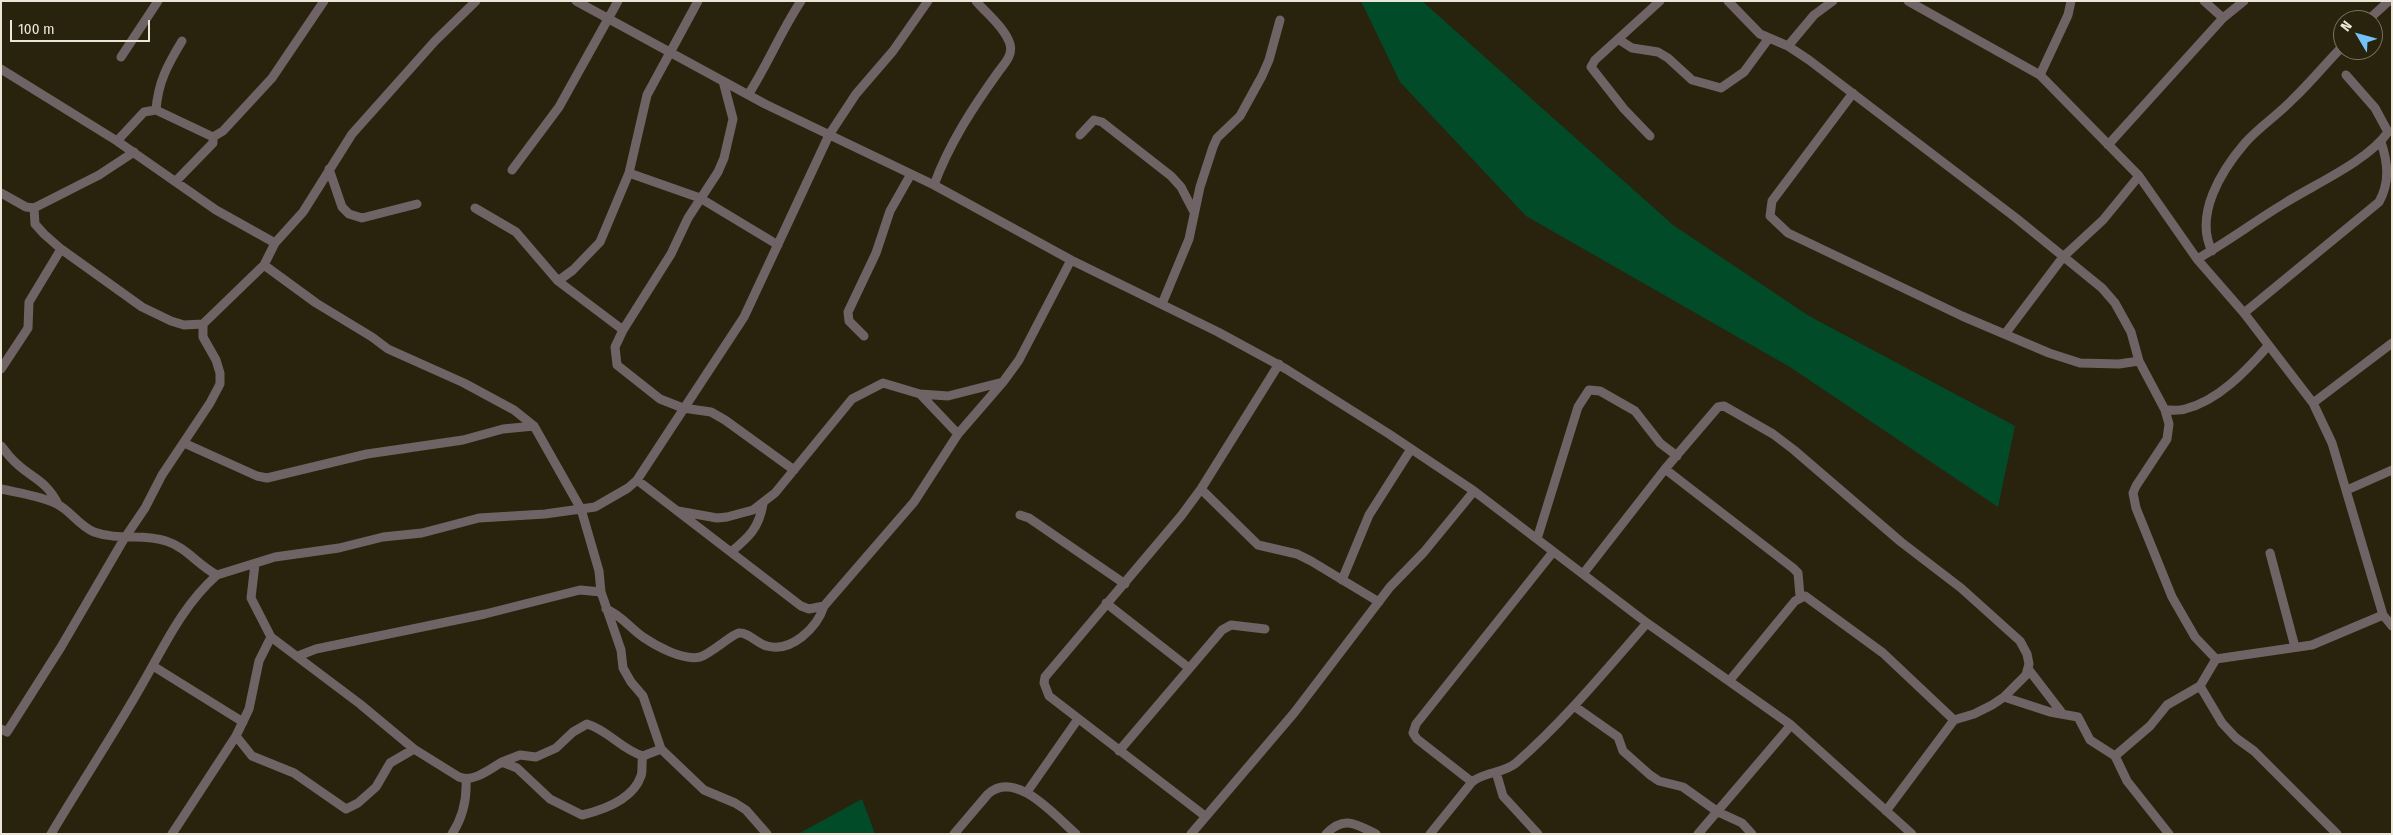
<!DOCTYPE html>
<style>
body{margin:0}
#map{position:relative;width:2393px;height:835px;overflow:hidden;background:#29230d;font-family:"Fira Sans Condensed",sans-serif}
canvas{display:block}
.frame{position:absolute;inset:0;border:2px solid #eae7d9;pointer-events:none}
.north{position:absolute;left:2333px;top:10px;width:50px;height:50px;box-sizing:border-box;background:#29230d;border:1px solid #76715f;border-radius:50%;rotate:307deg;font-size:14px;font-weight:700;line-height:20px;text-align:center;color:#eae7d9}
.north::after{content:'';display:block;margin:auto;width:18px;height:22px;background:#73c1f6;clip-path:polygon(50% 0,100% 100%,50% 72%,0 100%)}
.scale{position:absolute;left:10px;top:20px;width:140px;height:22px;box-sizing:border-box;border:2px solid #eae7d9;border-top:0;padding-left:6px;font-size:15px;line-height:18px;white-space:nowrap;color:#eae7d9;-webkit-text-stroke:4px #29230d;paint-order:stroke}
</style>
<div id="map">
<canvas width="2393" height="835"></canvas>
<div class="frame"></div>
<div class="north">N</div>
<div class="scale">100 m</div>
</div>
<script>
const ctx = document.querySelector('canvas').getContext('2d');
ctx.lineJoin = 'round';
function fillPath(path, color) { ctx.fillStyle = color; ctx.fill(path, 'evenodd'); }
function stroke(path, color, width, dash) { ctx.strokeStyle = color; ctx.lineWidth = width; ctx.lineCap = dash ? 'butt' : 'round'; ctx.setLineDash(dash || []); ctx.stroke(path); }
fillPath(new Path2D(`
 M1361 1H1422L1673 225 1809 316 2015 426 1998 507 1790 367 1526 216 1400 82Z
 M862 799 875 834H798Z`), '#024b28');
stroke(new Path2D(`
 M576 1 765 104 934 185 1071 260 1218 332 1286 369 1389 434 1474 491 1647 623 1791 725 1912 834
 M1728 1 1760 34 1788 46 1809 60 2016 218 2102 288 2115 303 2131 332 2139 361 2165 410 2169 424 2167 439 2136 486 2133 493 2136 508 2172 597 2195 637 2216 659
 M1908 1 2040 75 2139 176 2197 259 2244 313 2313 403 2332 443 2383 615 2392 626
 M2204 1 2223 18
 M2368 20 2389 1
 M1618 39 1632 48 1658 52 1668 58 1692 80 1721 88 1744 72 1769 38
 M1788 46 1814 15 1833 1
 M121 57 158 1
 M1 69 117 141 216 210 275 243
 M2040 75 2068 15 2071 1
 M723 81 733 119 724 158 718 172 688 218 671 254 623 330 615 347 617 365 660 399 683 408 711 412 725 420 794 470
 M1853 93 1772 201 1770 216 1788 233 1962 316 2049 353 2080 363 2119 364 2139 361
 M748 95C768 64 781 31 801 1
 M156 110C158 82 168 64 182 41
 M1080 135 1094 120 1102 122 1171 176 1181 187 1194 212
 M1650 136 1624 109 1591 67 1595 60 1660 1
 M117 141 144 112 156 110 213 137 223 131 272 78 324 1
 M2108 145 2223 18 2244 1
 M329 169 342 207 349 214 362 218 417 204
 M512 170 559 107 618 1
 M629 173 700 198 778 245
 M176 181 213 143V137
 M934 185C949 144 973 107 999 71 1005 63 1013 55 1010 44 1005 28 987 14 976 1
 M1 193 26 207 34 208 99 175 134 152
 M34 208 35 224 44 234 61 249 142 307 171 321 184 325 203 324 264 265 275 243 303 212 352 134 435 41 476 1
 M475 208 516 232 558 281
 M2212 251C2194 215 2221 171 2245 143 2259 127 2278 115 2293 99 2311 82 2326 63 2343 46
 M2197 259C2227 242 2255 221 2285 203 2315 184 2368 161 2388 132L2375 108 2346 75
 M264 265 316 303 372 337 388 349 464 383 514 410 534 426 581 509 599 571 601 592 621 650 623 668 631 682 643 696 661 749 704 790 735 803 746 810 767 834
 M1162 304 1189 239 1200 187 1213 147 1217 138 1240 116 1262 76 1269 60 1280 20
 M2244 313 2379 202C2390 182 2388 163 2381 142
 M623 330 558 281 573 270 600 242 629 173 647 95 698 1
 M2005 334 2063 257 2103 220 2139 176
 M864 336 849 321 848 312 876 253 890 211 911 174
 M1 369 28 328 29 302 61 249
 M920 394 958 434
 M2313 403 2392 343
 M2165 410C2171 410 2179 411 2185 409 2218 401 2246 371 2268 346
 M184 443 257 476 267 478 367 454 463 440 503 429 534 426
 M1 446C5 450 7 454 11 458 29 478 45 478 58 504
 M1665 469 1793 568 1798 573 1800 596
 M637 480 801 606 809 609 824 606 914 502 958 434 1003 382 1019 360 1071 260
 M1 489C19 493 41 496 57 504 71 511 79 526 94 532 119 541 144 533 166 541 186 547 199 566 217 575L275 557 339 548 383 537 422 533 479 518 545 514 595 507 628 488 637 480 744 317 829 135 856 94 893 51 928 1
 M1201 489 1258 545 1297 554 1311 561 1379 602
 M2347 490 2392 470
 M678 511 717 518 727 517 753 510 775 493 852 399 883 383 920 394 948 396 1003 382
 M1020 515 1029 518 1125 584
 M1537 539 1578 407 1589 390 1600 391 1635 411 1660 443 1677 456
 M731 552C749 537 759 528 763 504
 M2270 553 2295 647
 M255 564 251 598 271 637 360 704 414 749 459 777C473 783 490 769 502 762L517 768 550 799 582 815C603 810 633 799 641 776 643 770 641 763 643 756L661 749
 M1583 574 1665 469 1718 407 1724 406 1773 434 1794 450 1901 542 1961 588 2020 641 2027 654 2029 664 2026 675 2004 697 1992 705 1974 714 1954 720 1886 811
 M1342 580 1369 515 1411 449
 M1106 603 1189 668
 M606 609C621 615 630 628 643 637 656 646 683 661 700 657 712 653 732 634 739 633 748 632 758 644 767 646 791 653 817 628 824 606
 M298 656 316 649 485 614 580 590 601 592
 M2216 659 2200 686 2222 723 2236 738 2254 751 2337 834
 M2216 659 2312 645 2383 615
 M153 666 243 722
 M2029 670 2062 713
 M1730 680 1795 601 1805 596 1883 653 1954 720
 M2004 697 2050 712 2078 717 2090 740 2115 756 2127 781 2169 834
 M1574 706 1618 737 1623 751 1650 775 1659 781 1683 787 1718 812 1742 823 1752 834
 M1 729 7 732 61 647 124 539 145 508 162 475 210 403 220 384V373L216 360 203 337V324
 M236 736 252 756 294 773 346 809 358 803 376 787 390 763 414 749
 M1119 751 1222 630 1231 625 1265 629
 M2115 756 2150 726 2167 705 2200 686
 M502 762 520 755 536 757 556 748 573 732 587 724C608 730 622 750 643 756
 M1496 772 1503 796 1538 834
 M1472 782 1417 739 1413 733 1416 724 1553 552
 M1027 792 1078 719
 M1205 816 1049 696 1044 683 1045 677 1181 516 1201 489 1279 364
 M51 834C80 785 112 737 140 688 164 647 181 607 217 575
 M172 834 236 736 249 709 259 661 271 637
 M452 834C463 817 467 799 466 780
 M954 834 988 794C1016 769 1055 816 1076 834
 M1191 834 1294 713 1390 587 1424 552 1474 491
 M1326 834C1344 815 1356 824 1376 834
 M1430 834 1472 782C1485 771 1503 774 1516 763 1564 721 1605 671 1647 623
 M1698 834 1791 725`), '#706365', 9);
</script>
